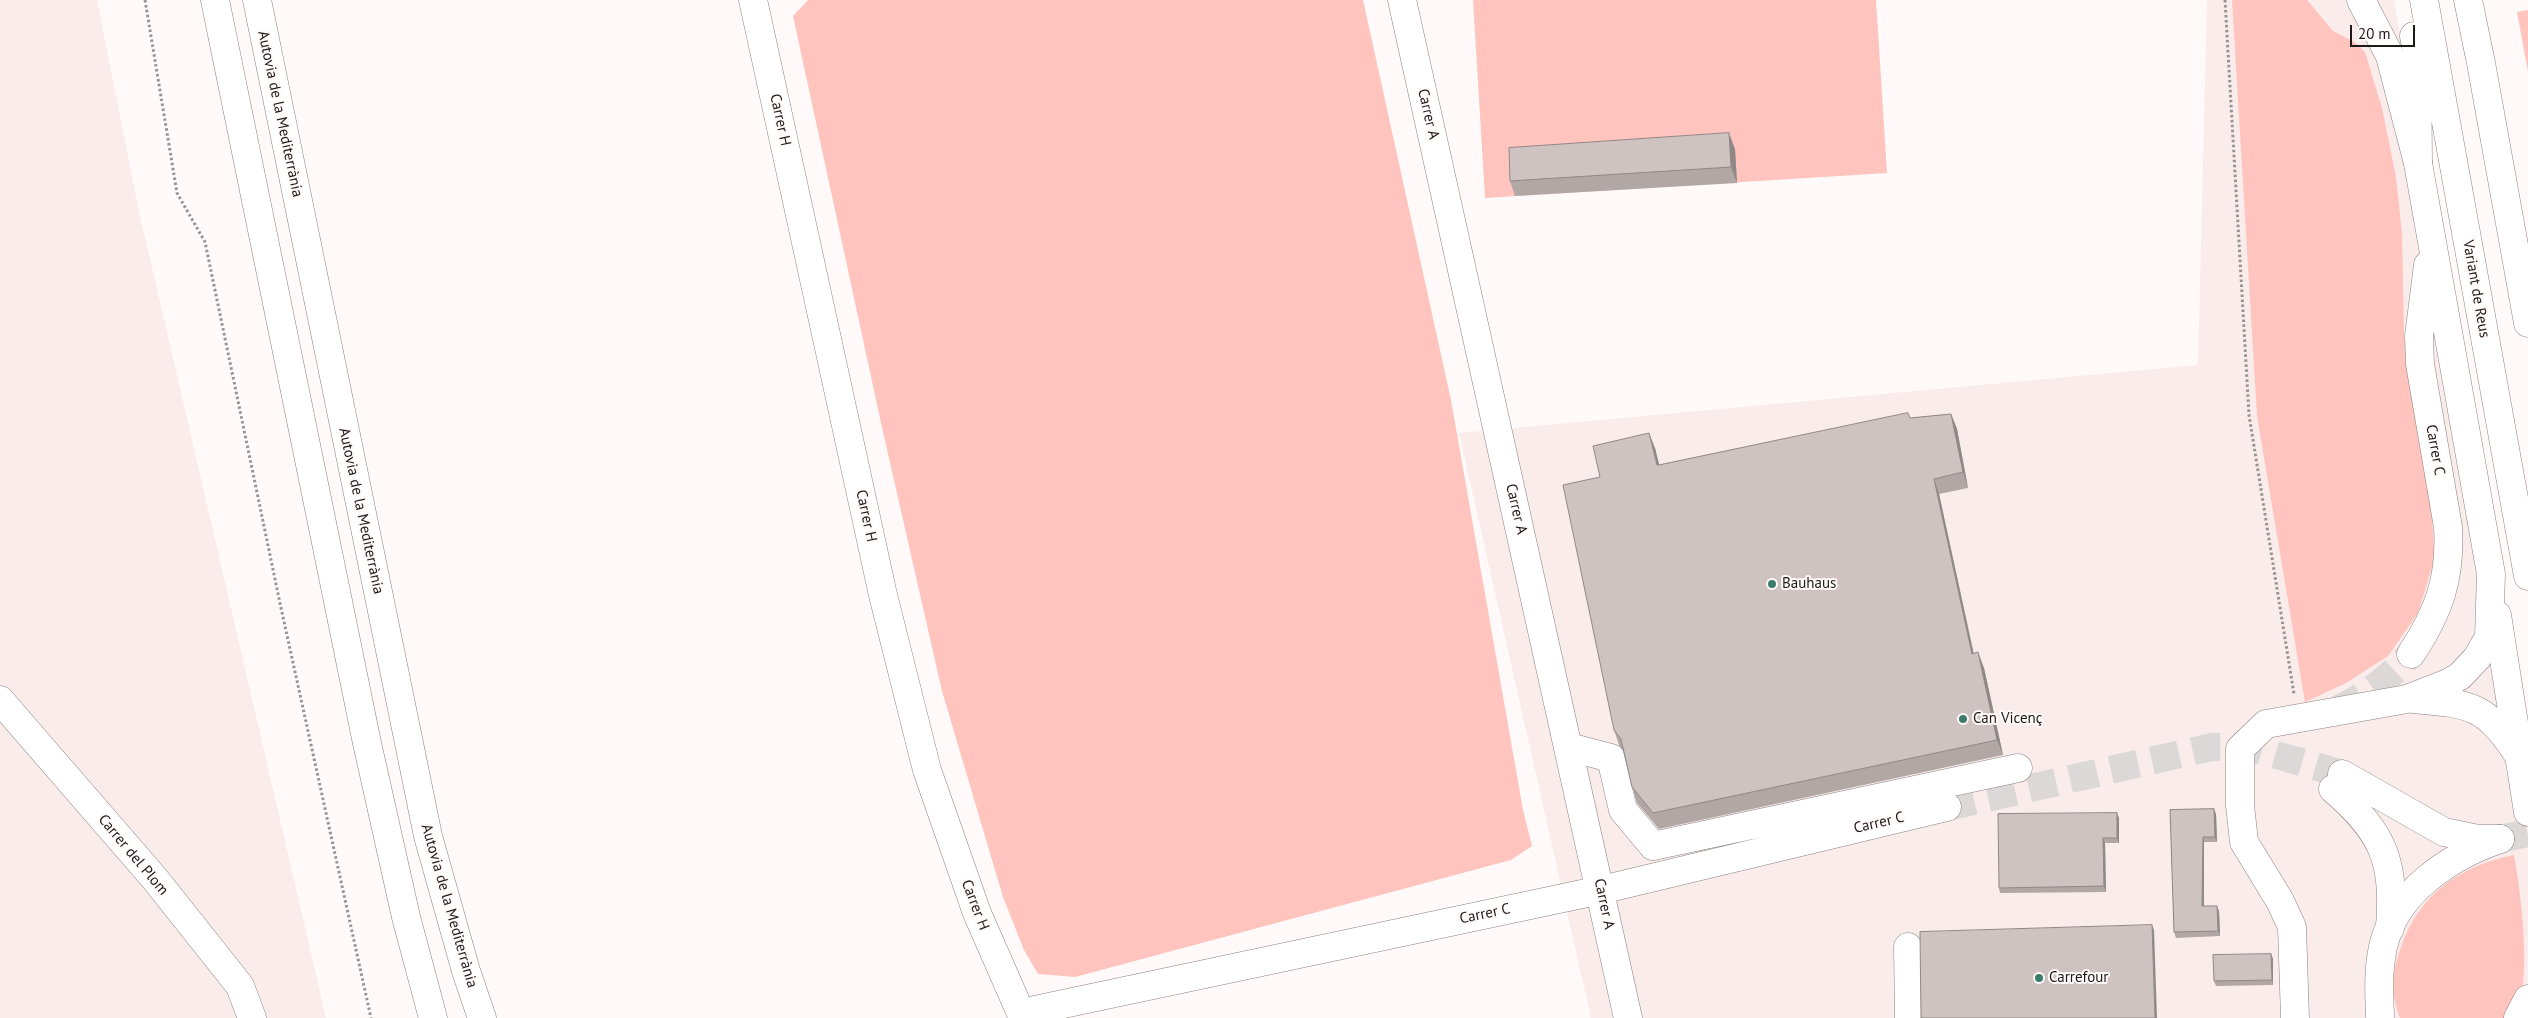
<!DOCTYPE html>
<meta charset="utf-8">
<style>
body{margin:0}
#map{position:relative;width:2528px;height:1018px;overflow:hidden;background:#fffaf9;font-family:"PT Sans",sans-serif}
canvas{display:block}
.scale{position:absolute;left:2350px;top:25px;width:65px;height:22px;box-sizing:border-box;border:2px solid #1e1a1a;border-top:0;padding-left:6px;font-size:15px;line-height:18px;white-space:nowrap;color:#1e1a1a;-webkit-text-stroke:4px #fffaf9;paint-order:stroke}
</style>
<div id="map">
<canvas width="2528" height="1018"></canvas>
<div class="scale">20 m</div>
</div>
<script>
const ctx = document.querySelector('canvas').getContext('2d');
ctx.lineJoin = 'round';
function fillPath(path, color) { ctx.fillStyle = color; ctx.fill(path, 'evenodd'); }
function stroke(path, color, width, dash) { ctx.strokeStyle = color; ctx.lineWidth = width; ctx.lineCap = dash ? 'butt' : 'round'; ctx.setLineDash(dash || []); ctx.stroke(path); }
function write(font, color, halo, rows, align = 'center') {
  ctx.font = font + ' "PT Sans",sans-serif'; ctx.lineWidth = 4; ctx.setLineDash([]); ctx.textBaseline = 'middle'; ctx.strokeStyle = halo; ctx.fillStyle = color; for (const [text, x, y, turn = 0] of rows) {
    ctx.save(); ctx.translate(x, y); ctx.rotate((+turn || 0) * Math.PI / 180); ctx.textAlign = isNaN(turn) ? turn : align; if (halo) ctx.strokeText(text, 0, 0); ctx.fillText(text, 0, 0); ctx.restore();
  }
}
fillPath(new Path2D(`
 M0 0H97L138 207 326 1018H0Z
 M2207 0H2394L2528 759V1018H1591L1459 433 2198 365Z`), '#f9eceb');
fillPath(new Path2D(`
 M808 0H1363L1451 400 1523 810 1532 846 1511 860 1075 977 1038 974 1024 950 1003 897 942 691 883 432 793 16Z
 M1473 0H1876L1887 173 1485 198Z
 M2232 0H2307L2333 31 2353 41 2365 52 2382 108 2396 177 2402 233 2404 335 2430 496 2435 557 2418 613 2388 656 2346 683 2305 702 2257 416Z
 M2528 10V72L2517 12Z
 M2514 855C2521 893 2528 955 2522 992 2517 1001 2511 1009 2506 1018H2400C2390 992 2392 973 2401 947 2419 894 2460 866 2514 855Z`), '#fec4bd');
stroke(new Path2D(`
 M2337 710C2367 696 2390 677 2411 654
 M1947 807 2212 747H2249L2342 774`), '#ddd8d8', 28, [28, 14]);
stroke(new Path2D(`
 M2500 839 2528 833`), '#ddd8d8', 28, [28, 14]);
const minor = new Path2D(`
 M753 0 883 595 927 770 977 913 1023 1018
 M1402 0 1628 1018
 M2497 615 2528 812
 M2411 654C2439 612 2451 578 2448 527L2420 364 2419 336 2428 265
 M2414 699C2469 704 2485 704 2517 753
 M0 700 155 879 240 986 252 1018
 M1569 747 1611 758 1623 810 1653 846 2018 768
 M2342 774 2444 832 2478 839H2500
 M2333 789C2384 833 2395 861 2390 928
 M1908 947 1909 1018
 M1021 1013 1601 890 1947 807
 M2295 1018 2292 927 2280 901 2244 842 2240 805V749L2266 724 2407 699 2448 683 2460 676 2477 658 2489 637 2491 574 2418 163 2390 56 2361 0
 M2518 1018 2528 999`);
const highway = new Path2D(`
 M215 0 367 743 406 917 433 1018
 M257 0 428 836 466 971 482 1018
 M2424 0 2528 576
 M2468 0 2481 63 2528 323
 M2414 36 2417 52 2418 163
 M2380 1016C2379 993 2378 970 2383 947 2395 892 2450 856 2500 839`);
stroke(minor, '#8b8180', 29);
stroke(highway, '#8b8180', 29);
stroke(new Path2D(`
 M145 0 177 193 205 242 281 608 371 1018
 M2225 0 2249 415 2294 694`), '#979392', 3, [2.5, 2.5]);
stroke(minor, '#fff', 28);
stroke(highway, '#fff', 28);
fillPath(new Path2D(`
 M1735 149 1737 183 1515 196 1510 181Z
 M1951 414 1957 429 1968 488 1939 494 1974 654 1984 668 2003 755 1659 829 1637 803 1632 787 1623 751 1619 745 1614 730 1600 477 1655 448 1659 465 1910 418Z
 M2214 809 2216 814 2217 842H2204V906L2219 911 2220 936 2176 938 2174 932 2170 810Z
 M2119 818V843H2105L2106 892 2000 893 1999 888Z
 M2271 954 2273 959V985L2216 986 2214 981Z`), '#b1a8a6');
fillPath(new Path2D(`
 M1729 133 1735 149 1737 183 1731 167Z
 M1951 414 1957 429 1968 488 1963 472Z
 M1649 433 1655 448 1663 480 1657 465Z
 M1934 479 1939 494 1977 670 1972 654Z
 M1978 652 1984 668 2003 755 1997 740Z
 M2214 809 2216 814 2217 842 2215 837Z
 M2117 813 2119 818V843L2117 838Z
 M2203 837 2204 842V911L2202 906Z
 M2103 838 2105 843 2106 892 2104 886Z
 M2217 906 2219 911 2220 936 2218 931Z
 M2152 925 2154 930 2157 1018H2155Z
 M2271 954 2273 959V985L2272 980Z`), '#908887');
const building = new Path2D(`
 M1729 133 1731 167 1510 181 1509 148Z
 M1908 413 1910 418 1951 414 1963 472 1934 479 1972 654 1978 652 1997 740 1653 813 1632 787 1621 739 1614 730 1563 485 1600 477 1593 446 1649 433 1657 465Z
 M2214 809 2215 837H2203L2202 906H2217L2218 931 2174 932 2170 810Z
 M2117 813V838H2103L2104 886 1999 888 1998 814Z
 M2152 925 2155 1018H1921L1920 932Z
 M2271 954 2272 980 2214 981 2213 955Z`);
fillPath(building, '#cec3c1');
stroke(building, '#908887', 1);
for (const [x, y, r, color] of [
 [1772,584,5,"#3b7c6b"],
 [1963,719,5,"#3b7c6b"],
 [2039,978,5,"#3b7c6b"]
]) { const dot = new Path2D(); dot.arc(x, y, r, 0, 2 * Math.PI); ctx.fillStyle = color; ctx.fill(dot); stroke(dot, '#fffaf9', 2); }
write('15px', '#1e1a1a', '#fffaf9', [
 ["Autovia de la Mediterrània",280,114,78],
 ["Carrer A",1428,114,77],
 ["Carrer H",780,120,78],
 ["Variant de Reus",2476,289,80],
 ["Carrer C",2435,450,80],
 ["Carrer A",1516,509,77],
 ["Autovia de la Mediterrània",361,511,78],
 ["Carrer H",866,516,78],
 ["Carrer C",1879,823,-13],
 ["Carrer del Plom",133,855,50],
 ["Carrer A",1604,904,78],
 ["Carrer H",975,905,69],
 ["Autovia de la Mediterrània",449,906,74],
 ["Carrer C",1485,914,-12]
]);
write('15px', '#1e1a1a', '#fffaf9', [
 ["Bauhaus",1782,584],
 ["Can Vicenç",1973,719],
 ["Carrefour",2049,978]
], 'left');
</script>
